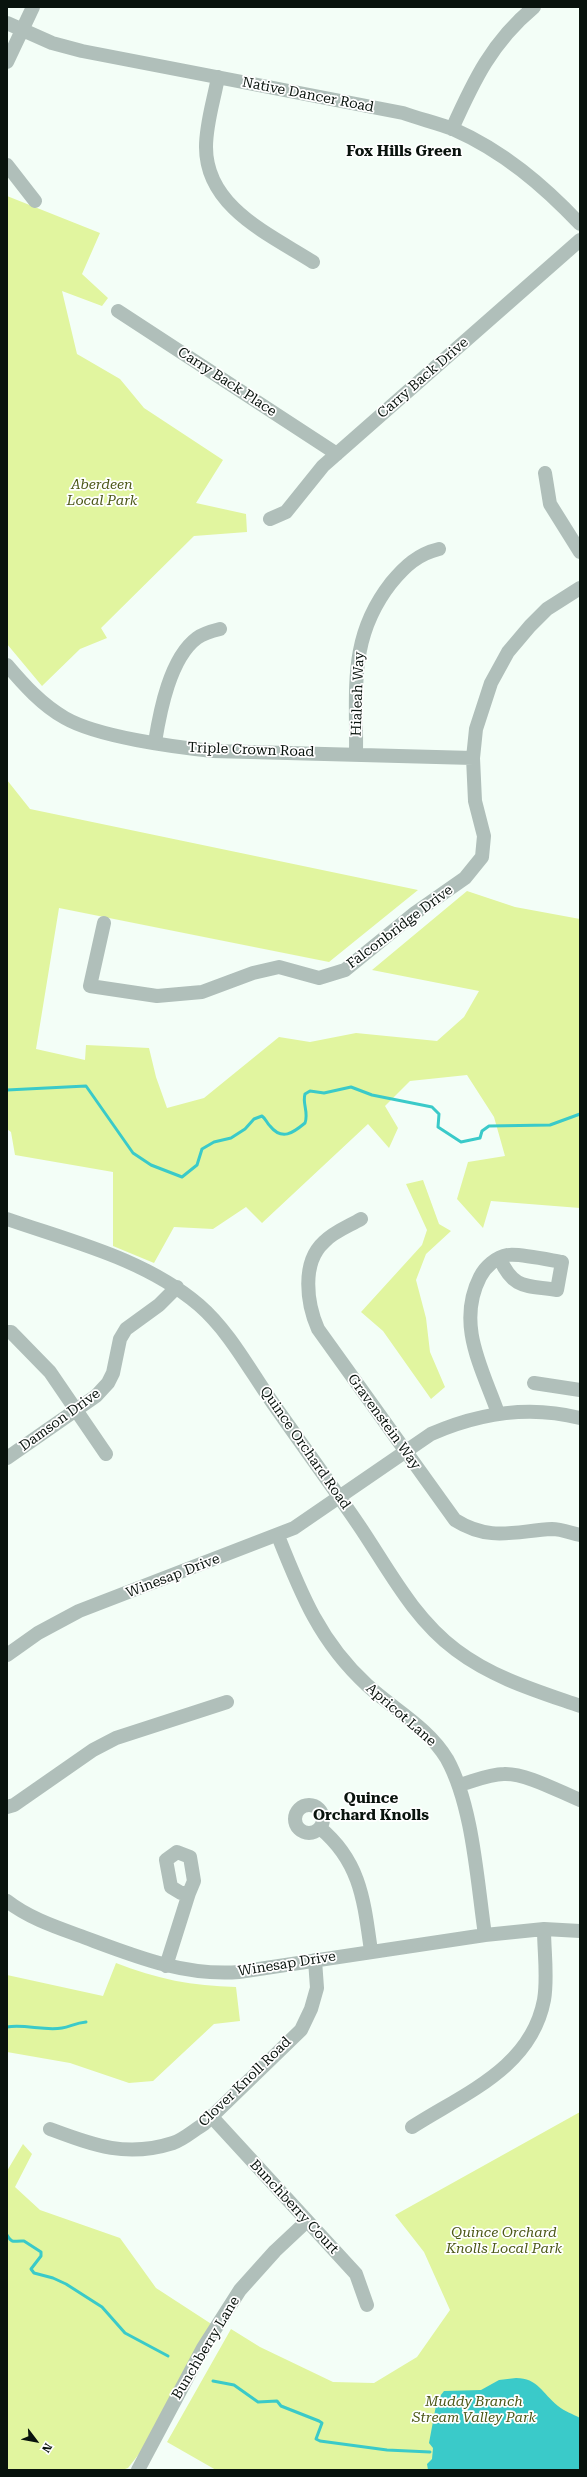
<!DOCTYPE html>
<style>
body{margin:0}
#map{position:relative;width:587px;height:2477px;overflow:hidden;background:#f3fef7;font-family:"Roboto Serif",serif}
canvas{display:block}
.frame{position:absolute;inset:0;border:8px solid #09130d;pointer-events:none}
.north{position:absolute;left:16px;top:2421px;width:40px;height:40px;-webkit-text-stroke:3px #fff;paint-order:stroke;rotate:122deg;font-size:11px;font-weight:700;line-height:16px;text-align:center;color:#09130d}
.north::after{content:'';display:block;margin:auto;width:14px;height:18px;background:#09130d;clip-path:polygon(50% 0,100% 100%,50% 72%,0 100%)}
</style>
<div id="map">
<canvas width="587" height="2477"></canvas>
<div class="frame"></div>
<div class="north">N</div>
</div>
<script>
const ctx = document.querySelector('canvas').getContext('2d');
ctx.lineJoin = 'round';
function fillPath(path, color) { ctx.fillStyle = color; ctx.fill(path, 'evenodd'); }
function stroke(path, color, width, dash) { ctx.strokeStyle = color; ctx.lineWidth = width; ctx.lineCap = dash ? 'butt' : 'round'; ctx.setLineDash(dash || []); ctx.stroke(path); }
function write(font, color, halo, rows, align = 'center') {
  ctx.font = font + ' "Roboto Serif",serif'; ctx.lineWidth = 3.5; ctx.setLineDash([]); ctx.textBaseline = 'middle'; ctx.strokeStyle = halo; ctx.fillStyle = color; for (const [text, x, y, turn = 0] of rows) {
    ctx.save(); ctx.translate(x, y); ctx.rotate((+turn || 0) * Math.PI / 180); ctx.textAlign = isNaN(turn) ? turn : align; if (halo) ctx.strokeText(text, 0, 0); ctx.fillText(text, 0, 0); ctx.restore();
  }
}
fillPath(new Path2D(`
 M7 196 100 233 82 274 108 298 102 306 62 291 77 354 120 379 144 408 223 460 196 503 246 514 247 532 194 536 101 628 107 638 80 649 42 686 7 644Z
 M7 780 30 809 418 890 329 962 59 908 36 1049 85 1060 86 1045 149 1048 156 1077 167 1108 204 1098 279 1037 310 1042 356 1033 437 1041 464 1017 479 991 372 970 467 891 515 907 580 919V1208L491 1201 483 1228 457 1199 468 1162 505 1156 494 1117 467 1075 410 1081 385 1106 398 1128 389 1148 368 1124 262 1223 246 1207 213 1229 174 1227 154 1263 113 1246V1172L15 1155 11 1132 7 1129Z
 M423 1180 439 1224 451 1231 426 1254 416 1280 426 1318 430 1352 445 1387 431 1399 383 1331 361 1312 422 1245 427 1230 406 1184Z
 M116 1963C156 1979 193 1986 236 1987L240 2021 214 2024 153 2081 129 2083 70 2063 7 2052V1975L103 1996Z
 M580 2112V2470H216L167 2442 231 2329 260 2347 333 2382 374 2383 417 2357 450 2310 424 2252 395 2215Z
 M23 2144 32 2154 15 2187 40 2210 120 2238 156 2288 216 2327 161 2426 128 2468 122 2470H7V2171Z`), '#e1f59f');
fillPath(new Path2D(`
 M516 2378C538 2378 542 2393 558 2406 564 2411 573 2414 580 2418V2470H428L427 2464 432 2459 433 2448 429 2443 437 2400 444 2391 481 2390 499 2380Z`), '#3acac9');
stroke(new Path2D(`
 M7 1090 86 1086 133 1153 151 1165 182 1177 197 1165 202 1149 214 1142 231 1138 245 1129 254 1119 262 1116C266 1119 266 1122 270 1126 282 1141 293 1133 305 1123 309 1112 302 1104 305 1094L310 1091 324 1093 351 1087 372 1095 432 1107 439 1114 438 1127 461 1142 480 1138 482 1131 489 1126 550 1125 580 1114
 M7 2027C25 2024 44 2031 62 2028 70 2027 75 2023 86 2022
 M7 2235C13 2245 14 2240 24 2241L41 2252V2256L31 2269 34 2273 53 2278 66 2284 102 2307 125 2333 168 2356
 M213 2381 234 2385 258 2402 277 2401 281 2406 319 2421 322 2423 316 2439 320 2441 387 2450 430 2452`), '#3acac9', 3);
stroke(new Path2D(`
 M7 23 52 43 82 51 403 113C420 119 437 123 453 129 503 151 543 185 580 224
 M7 62 33 7
 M218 77C214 100 206 123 206 147 206 207 269 234 313 262
 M452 129C474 80 492 42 534 7
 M7 165 35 201
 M118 311 337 454
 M545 473 550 504 580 552
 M270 519 286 512 323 466 580 240
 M7 665C24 685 42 705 65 718 98 737 174 747 213 751L473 758
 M155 742C160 711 170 658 197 638 204 633 212 631 220 629
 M356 754C357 689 348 638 391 583 405 566 418 554 439 549
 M104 923 90 986 157 996 202 992 253 973 279 967 319 978 345 970 415 913 465 878 482 857 484 836 475 801 473 758 476 729 491 683 508 652 530 626 547 609 580 588
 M7 1219C73 1242 145 1259 199 1305 229 1331 249 1369 272 1402 300 1442 330 1483 358 1524 388 1568 412 1617 456 1650 493 1678 537 1691 580 1706
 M361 1219C349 1226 333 1232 324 1242 301 1263 307 1304 318 1329L455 1520C490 1542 515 1531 552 1529 561 1529 571 1533 580 1535
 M7 1332H11L50 1372 106 1454
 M534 1383 580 1390
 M498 1413C482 1368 456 1324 480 1277 485 1267 496 1257 508 1255 518 1253 550 1260 562 1262L557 1290C526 1285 514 1290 500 1259
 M7 1458 96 1396 108 1383 113 1373 120 1339 126 1329 159 1305 177 1287
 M278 1536C301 1594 320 1642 367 1685 393 1709 428 1727 447 1759 473 1806 477 1881 485 1935
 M7 1655 38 1633 79 1611 294 1528 431 1434C479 1413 529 1405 580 1418
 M460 1785C474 1781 489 1774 504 1774 526 1773 560 1792 580 1800
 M295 1819a14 14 0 1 1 28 0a14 14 0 1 1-28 0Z
 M7 1807 14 1805 93 1750 116 1738 227 1702
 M320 1828C361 1862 364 1902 371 1951
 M177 1852 190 1857 194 1881 189 1893H181L171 1887 166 1860Z
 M7 1901C30 1919 59 1928 86 1938 137 1957 184 1976 239 1972L485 1935 544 1929 580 1931
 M166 1966 189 1893
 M211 2116 356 2274 367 2305
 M412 2127C465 2093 531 2068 544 2000 548 1977 544 1952 544 1929
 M50 2129C93 2145 126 2158 173 2143 183 2140 194 2130 204 2124L301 2030 311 2009 317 1988 315 1960
 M138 2470 203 2348 240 2290 275 2251 307 2221`), '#b0bfba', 14);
write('14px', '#09130d', '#fff', [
 ["Native Dancer Road",308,95,11],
 ["Carry Back Drive",423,378,-41],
 ["Carry Back Place",227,382,33],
 ["Hialeah Way",358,694,-88],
 ["Triple Crown Road",251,750,2],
 ["Falconbridge Drive",400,927,-37],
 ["Damson Drive",60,1420,-36],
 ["Gravenstein Way",384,1422,54],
 ["Quince Orchard Road",305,1448,55],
 ["Winesap Drive",173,1576,-21],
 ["Apricot Lane",401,1715,41],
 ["Winesap Drive",287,1964,-9],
 ["Clover Knoll Road",245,2082,-44],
 ["Bunchberry Court",294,2207,47],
 ["Bunchberry Lane",206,2348,-59]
]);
write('italic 14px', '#4c5817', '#fff', [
 ["Aberdeen",102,485],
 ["Local Park",102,501],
 ["Quince Orchard",504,2233],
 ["Knolls Local Park",504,2249],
 ["Muddy Branch",474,2402],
 ["Stream Valley Park",474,2418]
]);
write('bold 15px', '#09130d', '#fff', [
 ["Fox Hills Green",404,152],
 ["Quince",371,1799],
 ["Orchard Knolls",371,1816]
]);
</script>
